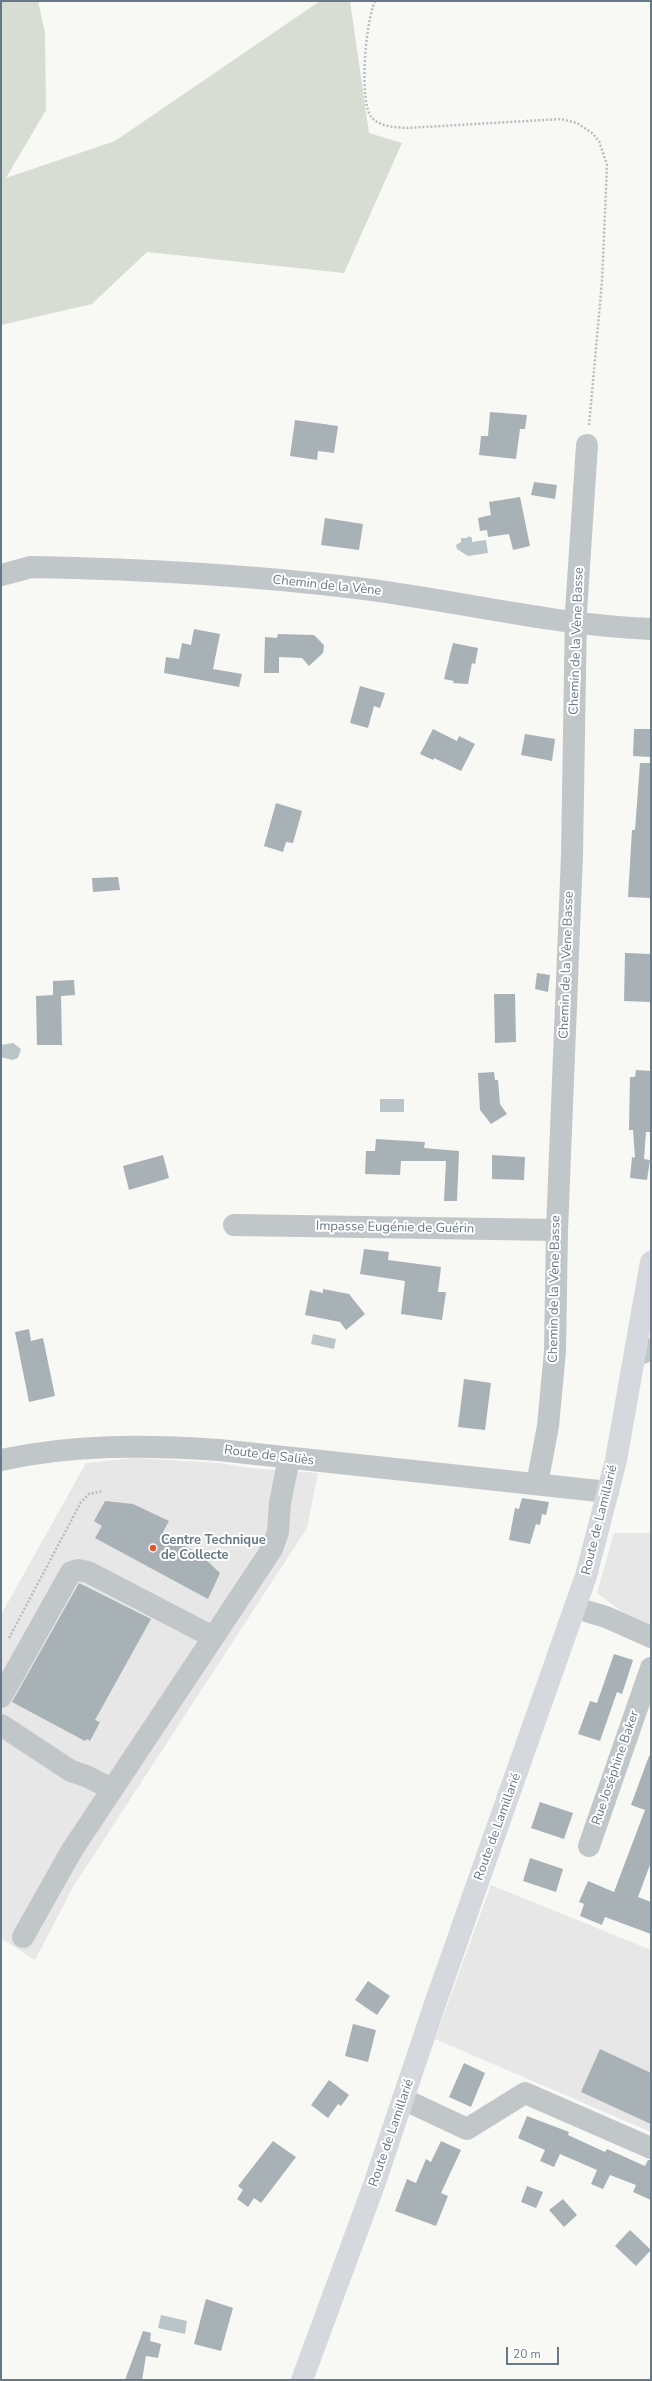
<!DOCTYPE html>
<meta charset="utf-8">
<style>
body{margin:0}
#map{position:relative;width:652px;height:2381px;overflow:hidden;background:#f8f8f5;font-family:"Nunito Sans",sans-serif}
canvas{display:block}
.frame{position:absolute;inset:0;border:2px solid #677886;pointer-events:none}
.scale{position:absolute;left:506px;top:2347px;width:53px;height:18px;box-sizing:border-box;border:2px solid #677886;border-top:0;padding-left:5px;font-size:12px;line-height:14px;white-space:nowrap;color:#677886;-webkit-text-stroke:3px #fff;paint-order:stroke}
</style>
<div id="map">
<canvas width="652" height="2381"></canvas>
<div class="frame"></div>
<div class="scale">20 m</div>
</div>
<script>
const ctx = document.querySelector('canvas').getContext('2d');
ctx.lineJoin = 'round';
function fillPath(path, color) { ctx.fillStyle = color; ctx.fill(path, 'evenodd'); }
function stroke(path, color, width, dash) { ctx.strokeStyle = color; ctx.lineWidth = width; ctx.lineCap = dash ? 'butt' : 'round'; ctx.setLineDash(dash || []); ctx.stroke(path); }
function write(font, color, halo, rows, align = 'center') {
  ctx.font = font + ' "Nunito Sans",sans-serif'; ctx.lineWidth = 4; ctx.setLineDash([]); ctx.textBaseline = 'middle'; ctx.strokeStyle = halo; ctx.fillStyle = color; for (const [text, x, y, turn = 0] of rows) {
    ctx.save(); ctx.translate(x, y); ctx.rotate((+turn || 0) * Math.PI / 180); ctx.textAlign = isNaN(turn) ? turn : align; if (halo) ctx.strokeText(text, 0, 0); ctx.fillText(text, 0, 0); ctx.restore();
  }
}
fillPath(new Path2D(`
 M135 1458 220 1463 250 1468 318 1473 307 1528 73 1887 35 1960 1 1938V1615L86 1463Z
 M614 1533H651V1633L597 1593Z
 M491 1885 651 1950V2132L435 2039Z`), '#e6e7e6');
fillPath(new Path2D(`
 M1 1H38L45 33 46 110 6 178 115 141 320 1H350L369 133 402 143 344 273 147 252 92 304 1 325Z`), '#d8ddd4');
fillPath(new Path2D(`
 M468 536 472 538V542L486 540 488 553 468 556 457 549 456 545 461 542V538H467Z
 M13 1043 21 1049 18 1058 12 1060 1 1057V1045Z
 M380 1099H404V1112H380Z
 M313 1334 336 1339 334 1349 311 1344Z
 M161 2315 187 2321 185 2334 158 2328Z`), '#bac5ca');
fillPath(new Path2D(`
 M490 412 527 415 525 429H520L516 459 479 455 481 436H488Z
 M295 420 338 426 334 453 318 451 317 460 290 456Z
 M534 482 557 485 555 499 531 495Z
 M520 497 530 546 513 550 509 534 488 537 487 530 480 531 478 518 491 515 489 502Z
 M325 518 363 524 359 550 321 545Z
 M194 629 220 634 213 669 242 674 239 687 164 673 166 657 179 659 182 643 191 645Z
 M278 634 314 635 324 645 323 653 309 666 302 658 279 657V673H264L265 637 277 638Z
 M453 643 478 648 475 664 472 663 468 684 453 683 454 681 444 679Z
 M360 686 385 693 380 708 374 706 368 728 350 723Z
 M433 729 457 741 459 736 475 744 461 771 434 758 433 760 420 754Z
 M634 729H651V757L633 756Z
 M525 734 555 739 552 761 521 755Z
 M640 763H651V898L628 897 632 830H635Z
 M276 803 302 811 293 843 286 842 283 852 264 846Z
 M118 877 120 890 93 892 92 878Z
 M625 953 651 954V1002L624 1001Z
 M537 973 550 975 548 992 535 989Z
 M74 980 75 995 61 996 62 1045H37L36 996 53 995V981Z
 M494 994H515L516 1042 495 1043Z
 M636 1070 651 1071V1132H646L644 1159 650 1160 647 1180 630 1178 632 1157 635 1158 633 1130H629L630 1077H635Z
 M494 1072 495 1080H498L500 1104 507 1114 491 1124 480 1110 478 1073Z
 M376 1139 425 1142 424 1148 459 1151 457 1201H444L446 1161H401L400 1175 365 1174 366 1151H375Z
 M163 1155 169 1178 129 1190 123 1166Z
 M492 1155 525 1157 524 1180 492 1179Z
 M364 1249 389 1252 388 1260 441 1267 438 1292H446L442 1320 401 1314 405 1281 360 1274Z
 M323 1289 349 1294 365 1314 346 1330 340 1322 305 1315 310 1290 323 1293Z
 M29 1329 31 1341 43 1338 55 1396 29 1402 15 1332Z
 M464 1379 491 1383 485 1430 458 1427Z
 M522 1498 549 1502 546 1515 542 1514 540 1525 536 1524 530 1544 509 1540 515 1508 519 1509Z
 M105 1501 133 1504 169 1521 163 1532 203 1557 220 1573 208 1599 95 1538 102 1526 94 1521Z
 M79 1583 151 1619 95 1720 100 1722 90 1741 87 1739 85 1741 12 1702Z
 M614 1654 633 1660 622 1694 617 1692 600 1741 578 1734 590 1701 597 1703Z
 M649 1756H651V1862L638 1897 651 1902V1934L605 1917 602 1925 580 1916 584 1904 579 1902 588 1881 614 1892 645 1810 631 1805Z
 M540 1802 573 1813 564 1839 531 1828Z
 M530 1858 563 1869 556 1892 523 1881Z
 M368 1981 390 1996 377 2015 355 2000Z
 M353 2024 376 2030 368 2062 345 2056Z
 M600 2049 651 2073V2124L581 2092Z
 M464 2063 485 2073 471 2107 449 2097Z
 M329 2080 349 2095 341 2106 338 2104 328 2118 311 2105Z
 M527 2116 569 2132 568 2135 605 2152 607 2149 645 2166 648 2160H651V2200L633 2192 636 2185 610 2175 603 2189 591 2184 597 2170 560 2154 554 2167 540 2161 545 2150 518 2138Z
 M273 2141 296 2157 261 2203 254 2198 248 2207 237 2199 243 2190 238 2186Z
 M441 2141 461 2150 441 2193 448 2196 436 2226 395 2211 407 2179 416 2183 426 2159 431 2162Z
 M527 2186 543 2192 536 2208 521 2202Z
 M563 2199 577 2215 564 2227 549 2210Z
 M630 2230 651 2250 636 2266 615 2246Z
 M206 2299 233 2308 221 2351 194 2344Z
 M143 2331 151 2333 150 2341 161 2344 158 2358 146 2356 142 2380H125Z`), '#a8b1b6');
stroke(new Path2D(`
 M375 1C366 20 358 102 372 118 381 127 395 127 407 128L561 119 577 123 592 133 599 141 607 165 602 281 589 426
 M9 1638 81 1502 89 1494 103 1491`), '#b9bdc0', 2.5, [2, 2]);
stroke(new Path2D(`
 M1 575 31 567C139 569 249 575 356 588 455 600 552 625 651 629
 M234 1225 557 1230
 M636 1356 651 1349
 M1 1460C75 1444 144 1445 219 1450L608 1492
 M537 1484 548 1426 555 1351 557 1230 572 855 576 612 587 445
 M576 1608 606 1617 651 1637
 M1 1697 71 1572 78 1570 88 1572 213 1637
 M1 1725 71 1771 86 1776 112 1789
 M589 1846 651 1668
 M23 1937 72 1850 272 1549 278 1532 280 1503 289 1458
 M403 2099 467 2129 525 2093 651 2148`), '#c1c6c9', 22);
stroke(new Path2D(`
 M302 2380 374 2185 436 2001 586 1576 616 1460 651 1262`), '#d5d9dd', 22);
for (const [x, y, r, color] of [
 [153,1548,4,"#e0562d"]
]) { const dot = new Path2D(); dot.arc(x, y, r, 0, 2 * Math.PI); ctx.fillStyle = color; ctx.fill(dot); stroke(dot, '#fff', 1.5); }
write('13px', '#677886', '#fff', [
 ["Chemin de la Vène",327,586,6],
 ["Chemin de la Vène Basse",577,641,-88],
 ["Chemin de la Vène Basse",567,965,-88],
 ["Impasse Eugénie de Guérin",395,1228,1],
 ["Chemin de la Vène Basse",555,1289,-89],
 ["Route de Saliès",269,1456,7],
 ["Route de Lamillarié",600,1520,-76],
 ["Rue Joséphine Baker",616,1768,-71],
 ["Route de Lamillarié",498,1827,-70],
 ["Route de Lamillarié",392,2133,-71]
]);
write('bold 13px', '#677886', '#fff', [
 ["Centre Technique",161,1541],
 ["de Collecte",161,1556]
], 'left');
</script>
